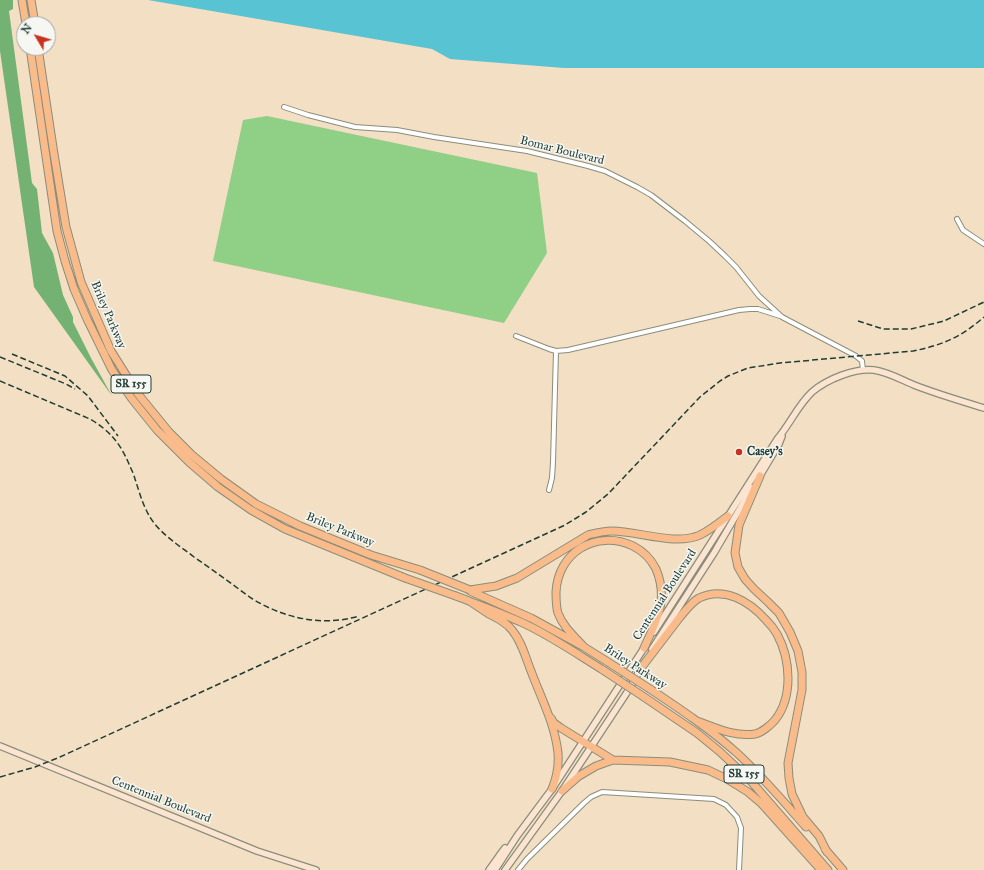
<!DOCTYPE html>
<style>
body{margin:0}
#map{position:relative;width:984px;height:870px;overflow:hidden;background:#f3dfc3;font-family:"IM FELL Great Primer",serif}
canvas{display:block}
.north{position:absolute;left:16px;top:16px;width:40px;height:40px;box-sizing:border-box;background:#f6f6f2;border:1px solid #a0aca6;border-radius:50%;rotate:308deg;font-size:11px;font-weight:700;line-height:16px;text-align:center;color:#1f3d34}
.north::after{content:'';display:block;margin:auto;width:14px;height:18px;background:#c8321e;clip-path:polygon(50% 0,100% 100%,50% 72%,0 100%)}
</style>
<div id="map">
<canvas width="984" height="870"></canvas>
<div class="north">N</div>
</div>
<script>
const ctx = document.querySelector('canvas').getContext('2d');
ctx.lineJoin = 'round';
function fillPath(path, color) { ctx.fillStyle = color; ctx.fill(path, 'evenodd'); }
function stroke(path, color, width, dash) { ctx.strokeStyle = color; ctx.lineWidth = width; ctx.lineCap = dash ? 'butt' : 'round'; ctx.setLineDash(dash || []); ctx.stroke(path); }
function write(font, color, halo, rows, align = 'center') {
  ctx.font = font + ' "IM FELL Great Primer",serif'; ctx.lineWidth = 3; ctx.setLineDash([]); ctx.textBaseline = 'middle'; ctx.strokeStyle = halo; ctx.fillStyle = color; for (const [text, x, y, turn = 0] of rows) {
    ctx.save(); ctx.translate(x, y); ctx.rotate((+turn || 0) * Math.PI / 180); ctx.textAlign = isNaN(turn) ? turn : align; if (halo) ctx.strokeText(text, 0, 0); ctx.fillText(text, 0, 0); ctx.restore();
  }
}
fillPath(new Path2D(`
 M267 116 537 173 547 253 504 323 213 261 243 120Z`), '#90cf86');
fillPath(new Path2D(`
 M0 0H13V9L9 11 32 183 37 189 42 233 53 253 63 295 73 317V322L91 358 112 396 34 287 0 51Z`), '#74b273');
fillPath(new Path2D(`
 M148 0H984V68H564L450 59 432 49Z`), '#58c3d3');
const street = new Path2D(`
 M284 107 308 115 355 127 397 130 434 137 527 151 588 166 605 171 637 187 651 195 685 221 709 241 725 256 736 267 759 296 782 317 856 356 862 361 863 370
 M957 219 963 230 984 244
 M516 336 549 349 556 351 568 350 739 310 750 309H758L780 316
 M549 490 552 478 553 462 556 351
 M518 870 527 859 584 803 591 797 602 792 714 799 726 805 737 817 741 828 739 870`);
const secondary = new Path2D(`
 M758 479 779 444 782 436
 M654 632 778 438C790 424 798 405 812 392 827 379 855 368 874 370 888 372 902 380 914 385 937 394 961 401 984 408
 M652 649 714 553 752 488
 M0 746 257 851 316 870
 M489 870 499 856 505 848
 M495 870 517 836 552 789 646 645
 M505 870 562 791 626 694 643 665`);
const highway = new Path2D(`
 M22 0 26 24
 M31 0 35 24
 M30 48 57 231 65 261 74 289 87 319 112 370 132 399 157 430 189 462 218 487 251 510 285 529 405 578
 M38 48 54 154 66 227 81 282 111 351 138 394 169 432 192 455 221 479 256 504 300 526 371 555 420 570
 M760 476 739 525 735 553 738 567 745 579 754 589 768 602 779 613 790 632 798 651 802 672V690L788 763 789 778 792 794 803 817 819 836 827 852
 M470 590 496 586 517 578 588 535C596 533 603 531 612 531 638 531 675 546 700 535 710 530 719 523 728 516
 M470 591 531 618 584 647 608 662
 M456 596C479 605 501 613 523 623 551 636 577 654 603 670
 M471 602C477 606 483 610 489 614 497 618 506 622 512 630 522 642 525 656 531 671 541 698 555 724 558 753 559 766 557 777 552 789
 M584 647C575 637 563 627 558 613 556 607 556 599 556 592 558 552 596 529 633 546 643 551 651 559 656 569 661 581 663 594 660 608 657 621 650 635 644 648
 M641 668C654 651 667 634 680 617 685 611 692 602 699 598 724 586 749 601 766 620 770 624 774 629 777 634 791 660 793 697 775 720 771 725 761 733 755 734 735 737 716 728 697 721
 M650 689C680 709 710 729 737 753 762 776 784 802 806 827
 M644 697 697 733 719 751 749 779 828 870
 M551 718 554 723 561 728 613 760
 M562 791 579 776 596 766 613 760 670 762 708 770 727 779 748 792 761 803 821 870
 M825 849 843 870`);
stroke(street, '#898e7c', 6);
stroke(secondary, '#898e7c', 8);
stroke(highway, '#898e7c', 9);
stroke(street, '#fff', 4);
stroke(secondary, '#fde4d1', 5.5);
stroke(highway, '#fabb8b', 7);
stroke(new Path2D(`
 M858 321 883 329H911L944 321 984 302
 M12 354 65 376 88 396 118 436
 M0 357 66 384 75 389
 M0 381 90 419C110 431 120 443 129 464 131 469 134 474 135 479 140 494 144 510 154 523 165 537 180 546 194 557 213 570 232 584 251 598 283 618 322 627 359 616
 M0 777 35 767 60 757 565 525 586 512 608 494 700 397 720 381 728 376 748 368 780 363 913 351C943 345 961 337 984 317`), '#1f3d34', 1.5, [6, 3]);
const highwayBridge = new Path2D(`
 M420 570 470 590
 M405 578 456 596
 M608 662 650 689
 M603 670 644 697`);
stroke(highwayBridge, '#898e7c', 9, []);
stroke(highwayBridge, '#fabb8b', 7);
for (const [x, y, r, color] of [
 [739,452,4,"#c8321e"]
]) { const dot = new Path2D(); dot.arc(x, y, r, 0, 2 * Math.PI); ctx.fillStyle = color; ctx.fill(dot); stroke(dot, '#f6f6f2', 1.5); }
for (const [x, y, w] of [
 [131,384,40],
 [744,774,40]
]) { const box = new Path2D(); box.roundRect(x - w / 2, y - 9, w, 18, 3); ctx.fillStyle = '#f6f6f2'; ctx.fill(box); stroke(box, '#1f3d34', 1); }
write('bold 11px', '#1f3d34', null, [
 ["SR 155",131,384],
 ["SR 155",744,774]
]);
write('12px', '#1f3d34', '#f6f6f2', [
 ["Bomar Boulevard",562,151,14],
 ["Briley Parkway",108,315,67],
 ["Briley Parkway",340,530,22],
 ["Centennial Boulevard",665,595,-57],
 ["Briley Parkway",635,667,33],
 ["Centennial Boulevard",161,800,22]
]);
write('bold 12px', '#1f3d34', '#f6f6f2', [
 ["Casey's",747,452]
], 'left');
</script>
